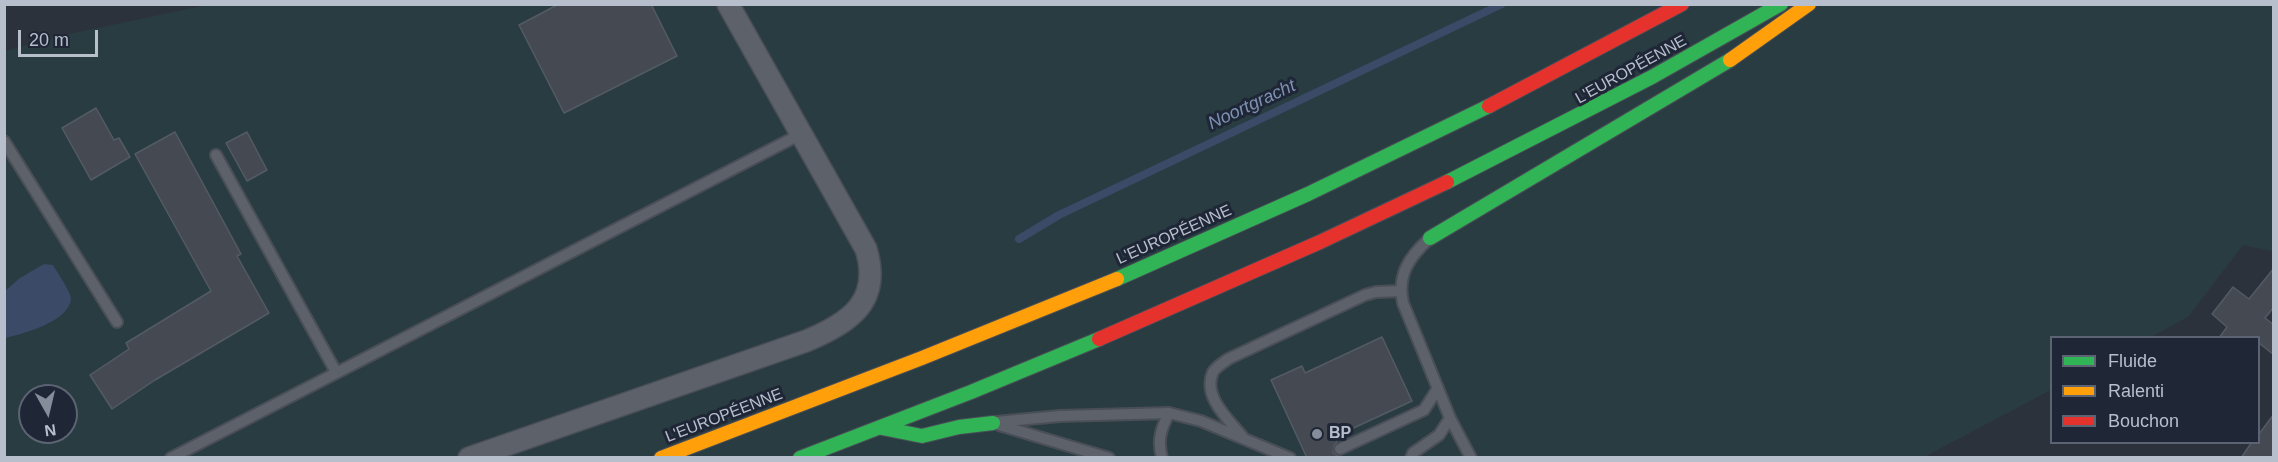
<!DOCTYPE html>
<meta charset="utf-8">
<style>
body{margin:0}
#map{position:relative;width:2278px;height:462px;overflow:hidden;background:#2c323c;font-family:Helvetica,sans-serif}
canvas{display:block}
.frame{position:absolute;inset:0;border:6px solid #b7becc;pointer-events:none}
.legend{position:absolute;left:2050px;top:336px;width:210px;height:108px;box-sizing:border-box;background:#1f2737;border:2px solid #5c6373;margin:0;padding:8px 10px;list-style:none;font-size:18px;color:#b7becc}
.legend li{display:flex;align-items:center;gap:12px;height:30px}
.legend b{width:30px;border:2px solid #5c6373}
.north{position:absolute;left:18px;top:384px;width:60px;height:60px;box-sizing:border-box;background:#1f2737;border:2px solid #5c6373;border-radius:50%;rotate:172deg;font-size:16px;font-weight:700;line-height:24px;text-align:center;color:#b7becc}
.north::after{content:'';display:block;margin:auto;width:21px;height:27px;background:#868d9a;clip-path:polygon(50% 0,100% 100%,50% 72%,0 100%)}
.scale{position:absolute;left:18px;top:30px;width:80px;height:27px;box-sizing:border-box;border:3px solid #b7becc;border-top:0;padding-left:8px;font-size:18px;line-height:21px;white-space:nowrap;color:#b7becc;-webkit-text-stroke:4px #1f2737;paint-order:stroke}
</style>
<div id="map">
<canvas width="2278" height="462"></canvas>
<div class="frame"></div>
<ul class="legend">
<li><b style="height:8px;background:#30b455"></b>Fluide</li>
<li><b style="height:8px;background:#ff9f0a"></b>Ralenti</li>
<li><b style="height:8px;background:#e5322d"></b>Bouchon</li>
</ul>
<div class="north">N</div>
<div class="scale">20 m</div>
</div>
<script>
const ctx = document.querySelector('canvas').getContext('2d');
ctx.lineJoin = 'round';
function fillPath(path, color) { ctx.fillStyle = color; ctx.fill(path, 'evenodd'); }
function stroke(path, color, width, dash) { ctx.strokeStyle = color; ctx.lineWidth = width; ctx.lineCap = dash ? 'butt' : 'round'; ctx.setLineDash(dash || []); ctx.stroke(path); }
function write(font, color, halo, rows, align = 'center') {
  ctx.font = font + ' Helvetica,sans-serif'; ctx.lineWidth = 6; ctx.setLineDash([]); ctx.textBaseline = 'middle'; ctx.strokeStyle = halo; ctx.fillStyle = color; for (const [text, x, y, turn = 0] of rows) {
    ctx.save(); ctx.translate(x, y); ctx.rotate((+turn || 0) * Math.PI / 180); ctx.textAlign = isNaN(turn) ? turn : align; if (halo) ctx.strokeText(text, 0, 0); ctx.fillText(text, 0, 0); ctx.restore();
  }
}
fillPath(new Path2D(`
 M207 5H2273V251L2243 245 2188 317 2151 337 2052 338 2051 390 1924 457 5 458V51L69 34ZM30 396H66V432H30Z`), '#293c42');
fillPath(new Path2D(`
 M44 264 53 265C57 272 71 292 71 299 69 322 22 334 5 338V291L20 278Z`), '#3a4a67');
stroke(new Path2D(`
 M1019 239 1059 215 1502 4`), '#3a4a67', 8);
const building = new Path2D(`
 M559 4H651L677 56 564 113 519 25Z
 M96 108 114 140 119 138 130 157 91 180 62 128Z
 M175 132 241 254 237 256 269 313 155 380 112 409 90 375 129 349 126 343 211 291 135 154Z
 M247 132 267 170 247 181 226 143Z
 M2274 268V307L2265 318 2274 325V355L2259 343V338H2219L2227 327 2212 314 2223 300 2233 287 2249 299Z
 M1382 337 1412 401 1334 437 1337 442 1334 445 1333 452 1336 455 1344 458H1307L1271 380 1302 366 1305 373Z
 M2274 414V458H2241L2252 442H2259V434Z`);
fillPath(building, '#454a52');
stroke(building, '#545a63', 1.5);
const lane = new Path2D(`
 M4 141 117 322
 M216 155 336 372
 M1450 418 1471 458
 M996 422 1060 416 1169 413 1201 421 1290 458
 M999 425 1109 458
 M1242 436C1228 419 1202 396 1213 372 1216 367 1223 363 1228 359L1365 295 1376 292 1401 291
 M1340 449 1424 410 1438 388
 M171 458 801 134
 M1162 458C1157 440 1161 429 1169 413
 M1411 458 1413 453 1439 435 1450 418 1403 303C1397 275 1409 257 1429 239`);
const street = new Path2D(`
 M469 458 806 341C850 323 882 301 866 249L728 4`);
const fast = new Path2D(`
 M1447 182 1652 77 1781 4
 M1430 238 1730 60
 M1117 279 1308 194 1489 106
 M882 428 922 436 959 427 993 423
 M800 458 971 392 1099 339`);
const slow = new Path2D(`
 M1730 60 1809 4
 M661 458 922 358 1117 279`);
const jam = new Path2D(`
 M1489 106 1682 4
 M1099 339 1320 242 1447 182`);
stroke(lane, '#4a4e56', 14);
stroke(street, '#4a4e56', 24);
stroke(fast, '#494e57', 16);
stroke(slow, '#494e57', 16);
stroke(jam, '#494e57', 16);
stroke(lane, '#5d6169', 10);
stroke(street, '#5d6169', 21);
stroke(fast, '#30b455', 14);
stroke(slow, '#ff9f0a', 14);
stroke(jam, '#e5322d', 14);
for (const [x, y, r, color] of [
 [1317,434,6,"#868d9a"]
]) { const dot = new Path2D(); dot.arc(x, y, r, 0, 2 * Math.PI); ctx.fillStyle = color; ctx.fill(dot); stroke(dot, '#1f2737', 2); }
write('16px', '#b7becc', '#1f2737', [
 ["L'EUROPÉENNE",1631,70,-29],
 ["L'EUROPÉENNE",1174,235,-24],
 ["L'EUROPÉENNE",724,416,-21]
]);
write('bold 16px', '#b7becc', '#1f2737', [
 ["BP",1329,434]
], 'left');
write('italic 18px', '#7e91b3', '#1f2737', [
 ["Noortgracht",1252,105,-25]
]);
</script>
